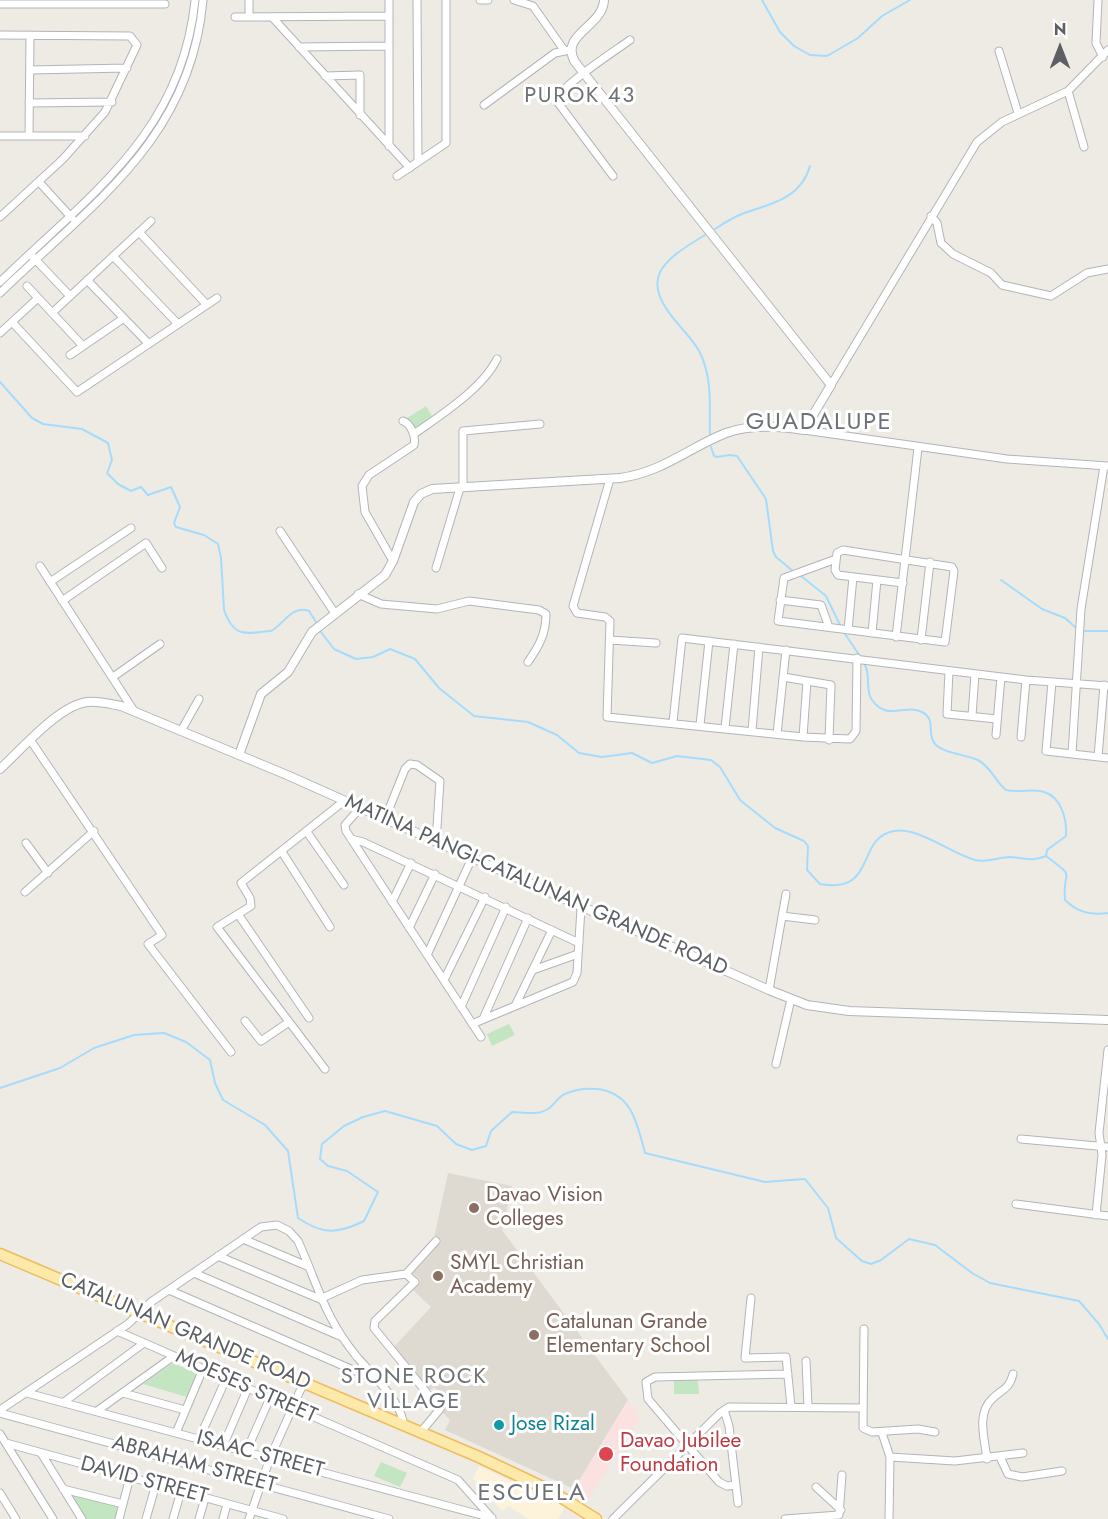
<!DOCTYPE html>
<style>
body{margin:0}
#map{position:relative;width:1108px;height:1519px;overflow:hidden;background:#eeebe4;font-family:Jost,sans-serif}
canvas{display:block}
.north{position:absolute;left:1030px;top:18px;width:60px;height:60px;-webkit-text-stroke:4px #fff;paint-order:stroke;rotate:0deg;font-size:16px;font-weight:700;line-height:24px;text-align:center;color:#5c6064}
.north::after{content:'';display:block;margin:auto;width:21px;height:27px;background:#5c6064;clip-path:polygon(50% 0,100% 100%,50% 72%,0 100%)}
</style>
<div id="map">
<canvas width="1108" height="1519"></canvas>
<div class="north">N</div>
</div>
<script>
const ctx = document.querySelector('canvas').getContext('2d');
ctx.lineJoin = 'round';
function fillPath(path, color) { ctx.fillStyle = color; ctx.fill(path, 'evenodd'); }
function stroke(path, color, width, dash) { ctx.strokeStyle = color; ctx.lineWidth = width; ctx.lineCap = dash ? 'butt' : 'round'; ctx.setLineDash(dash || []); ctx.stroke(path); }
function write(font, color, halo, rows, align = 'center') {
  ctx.font = font + ' Jost,sans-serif'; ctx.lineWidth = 6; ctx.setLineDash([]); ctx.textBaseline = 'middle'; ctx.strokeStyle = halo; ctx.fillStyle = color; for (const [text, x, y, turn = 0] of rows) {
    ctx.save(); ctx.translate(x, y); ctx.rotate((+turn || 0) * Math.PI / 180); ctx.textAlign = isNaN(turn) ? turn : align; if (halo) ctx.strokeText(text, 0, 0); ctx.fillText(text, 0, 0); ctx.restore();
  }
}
fillPath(new Path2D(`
 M479 1466 565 1507 558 1519H528L509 1506 502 1511 473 1478Z`), '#fdf3da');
fillPath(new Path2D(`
 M448 1173 512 1186 502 1230 628 1400 574 1489 445 1430 450 1420 442 1412 446 1401 434 1387 430 1390 392 1349 431 1307 412 1289 420 1280 413 1273 440 1243 434 1238Z`), '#dedad2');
fillPath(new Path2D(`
 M628 1400 640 1419 589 1498 574 1489Z`), '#fbe1e0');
fillPath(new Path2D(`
 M426 406 433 418 414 429 407 418Z
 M509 1024 515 1035 492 1046 487 1034Z
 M173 1363 198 1374 187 1397 143 1384Z
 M698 1380 699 1394H674V1381Z
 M381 1462 407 1473 400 1487 374 1476Z
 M71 1494 117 1506 116 1519H86Z`), '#c3e5c1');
stroke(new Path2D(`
 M762 0 780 32 794 46 810 55 827 56 858 38 882 16 910 0
 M715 229C724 223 734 217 744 213 772 204 801 198 810 166
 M705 235C660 262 638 279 679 325 687 335 696 343 701 355 713 382 709 408 710 436
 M0 382 32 418 43 424 82 429 108 443 112 460 107 473 118 484 131 491 141 487 148 495 171 487 180 507 174 523 176 527 204 535 218 544 221 558 224 610C234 639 246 633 271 631 284 624 292 605 309 611L316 622
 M711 447 714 456 717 457 729 455 737 456 766 499 773 551 776 557 794 572
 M801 576 826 596 840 625
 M1001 580 1042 609 1065 618 1075 627
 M1085 631H1108
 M321 632 334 649 356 659 373 657 390 649 415 659 439 688 474 716 528 722 557 735 579 753 602 757 632 753 652 763 677 756 711 760 720 767 740 800 775 828 804 841 808 846 807 870 820 884C878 894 855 838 894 831 920 827 949 853 975 860 988 863 998 857 1011 857 1025 858 1032 862 1046 856L1047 850 1066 836C1067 821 1062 797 1044 792 1033 788 1019 793 1006 790 995 781 991 767 978 760 965 754 945 754 935 744 926 733 937 720 922 712 904 703 888 722 872 700 865 691 871 677 865 665
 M845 634 860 656
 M1046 856C1078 880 1062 868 1065 900 1078 913 1091 915 1108 913
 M0 1088 60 1068 94 1048 134 1035 164 1033 186 1042 210 1060 215 1083 223 1100 265 1125 288 1151 298 1218C323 1235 338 1234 364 1221L378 1192 347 1171 328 1166 320 1159 322 1144 344 1126 363 1117 385 1111 437 1126 456 1144 472 1150 486 1146 491 1131 512 1112C523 1112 538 1116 548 1109 554 1105 558 1097 565 1094 576 1089 585 1088 597 1089 632 1093 637 1123 645 1153L765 1182 805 1179 828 1208 836 1238 862 1261 871 1264 881 1260 909 1239 935 1245 972 1273 990 1283 1079 1301 1099 1324 1108 1339`), '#a5dcfd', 2);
const minor = new Path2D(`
 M249 0V17
 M417 0 418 162
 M480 0H488
 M514 0 533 6 564 50
 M1098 0 1096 43 1103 57
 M0 4H165
 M235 17 389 16
 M272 17 410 168
 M0 35 130 36 137 45 105 112 63 159 0 217
 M299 47 389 46
 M999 51 1018 113
 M30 70 127 68
 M325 76 360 75V115
 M1068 91 1084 147
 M29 103 112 102
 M484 105 555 53 570 50
 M0 136H85
 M29 136 30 35
 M389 146V0
 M397 176 446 143V0
 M613 176 556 100C562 85 615 51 630 40
 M39 182 72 218
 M931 216 937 223 941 243 953 254 991 273 1002 285 1051 296 1087 273 1108 269
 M139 232 207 305
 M113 256 178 324
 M33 257 70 296
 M87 280 149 344
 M0 282C88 196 182 134 195 0
 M27 286 83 346
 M0 293C92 204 191 139 203 0
 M52 313 151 221
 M12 322 77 392 217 298
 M0 333 38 298
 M70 355 124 318
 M831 385 977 142 1002 122 1068 91 1108 50
 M804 430 1007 459 1108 466
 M414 434C441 415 483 388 497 359
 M610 479 573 606 577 613 605 617 610 621 607 717 803 737 850 739 856 731 857 658
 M463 487V431L540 424
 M280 531 334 612
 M836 559 784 578 778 621 945 642 954 571 952 567 843 550 837 553 835 570 838 575 903 583
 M393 561 365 512 362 486 369 475 414 445C416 436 411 424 403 421
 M40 566 134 711
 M436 568 460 488
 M50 582 131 528
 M358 594 381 604 437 609 469 601 539 610 546 614C546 634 539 646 528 662
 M780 600 821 605 829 627
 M62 601 146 543 162 568
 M848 630 853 577
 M872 633 877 580
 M896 637 918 448
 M610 640 656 643
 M921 640 930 562
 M949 671 947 714 997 719
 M113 677 160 644
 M783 677 831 685 829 740
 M1052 682 1046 751 1108 758
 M972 716 975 674
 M673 722 682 638 1026 680 1108 686
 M700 725 709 641
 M725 728 734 644
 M181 731 199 699
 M752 731 759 647
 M777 734 786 650
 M996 735 1001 677
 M803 737 807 681
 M1021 737 1026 680
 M31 741 162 935 148 944 231 1052
 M1072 754 1081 609 1104 466
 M1098 757 1104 685
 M360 808 345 825 346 831 481 1037
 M385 819 405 769 410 764 417 765 440 781 436 842
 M307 832 344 885
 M351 839 363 842 579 943
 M26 843 48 873
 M282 852 330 927
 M25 892 94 831
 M392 902 411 863
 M238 914 309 1018
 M782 916 815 920
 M409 928 435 874
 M427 955 472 858
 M533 970 578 954
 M444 980 485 897
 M769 990 786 894
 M515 1006 552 930
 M461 1007 506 907
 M483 1019 528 918
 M245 1021 261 1041 289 1022
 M472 1024 573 982 577 973 581 908
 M776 1064 791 999
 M325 1069 217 927 251 906 250 898 241 883 344 801
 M1021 1139 1108 1147
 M1016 1204 1108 1216
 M1096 1215 1102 1155 1099 1133 1108 1050
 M243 1239 307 1266
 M218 1256 320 1299 362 1280 406 1274 436 1241
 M194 1273 340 1336
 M406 1274 415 1282 375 1321 374 1328 440 1409 420 1433
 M169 1290 376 1380
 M751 1298 745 1358 786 1357 791 1406
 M864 1329 863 1428 872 1432 918 1429 935 1432
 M117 1331 458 1480 491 1517
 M806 1361 808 1406
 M27 1393 492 1518
 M123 1393 185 1410
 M64 1402 144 1343
 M0 1410 128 1324 151 1302 261 1227 277 1225 289 1231 298 1241C319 1287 323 1315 357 1357 370 1372 405 1405 403 1426
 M724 1410 729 1426 738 1503
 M97 1411 174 1356
 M0 1413 389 1519
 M176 1433 203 1369
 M882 1433 890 1457 889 1519
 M0 1434 53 1519
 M199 1439 226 1379
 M6 1443 283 1519
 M223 1446 248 1388
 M246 1452 270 1398
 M41 1453 82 1519
 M890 1457 955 1461 1023 1453
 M1000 1457 1008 1474 1022 1477 1062 1471
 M987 1459C985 1440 976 1414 992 1399 1002 1389 1009 1390 1013 1374
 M736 1485 727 1486 719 1482 648 1399 646 1382 655 1377 788 1374
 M816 1487 841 1510
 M63 1489 123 1504
 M0 1493 16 1519
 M119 1519 130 1477
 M146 1519 156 1484
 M173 1519 181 1491
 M199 1519 205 1498
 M223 1519 227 1504
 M249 1519 270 1458 304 1382
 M613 1519 720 1413 729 1407 863 1408
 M785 1519 839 1515 842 1475`);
const tertiary = new Path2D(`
 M239 755 261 694 288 672 312 632 385 575 393 561 414 502 421 494 432 489 620 478C663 472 688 448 726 433 751 424 779 426 804 430L831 385 575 62C559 34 603 27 604 0
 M0 769C21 750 60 704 88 702 99 701 110 704 121 706L287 775 769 990 807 1005 849 1011 1108 1020`);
const primary = new Path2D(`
 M0 1254 479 1457 551 1491 596 1519`);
stroke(minor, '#b1b5b9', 9);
stroke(tertiary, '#b1b5b9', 10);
stroke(primary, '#eebc5d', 13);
stroke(minor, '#fff', 7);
stroke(tertiary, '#fff', 8);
stroke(primary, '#fdeaaa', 10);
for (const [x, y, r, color] of [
 [474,1208,6,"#8d6e63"],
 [438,1276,6,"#8d6e63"],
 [534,1335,6,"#8d6e63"],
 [499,1425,6,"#0f9aa8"],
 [606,1454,8,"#e0444e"]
]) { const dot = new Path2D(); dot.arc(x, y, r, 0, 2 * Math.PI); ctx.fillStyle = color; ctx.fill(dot); stroke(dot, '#fff', 2); }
write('21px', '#5c6064', '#fff', [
 ["MATINA PANGI-CATALUNAN GRANDE ROAD",536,886,24],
 ["CATALUNAN GRANDE ROAD",185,1332,23],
 ["MOESES STREET",246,1387,24],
 ["ISAAC STREET",260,1455,15],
 ["ABRAHAM STREET",194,1465,15],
 ["DAVID STREET",144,1481,15]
]);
write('21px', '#785e54', '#fff', [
 ["Davao Vision",486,1196],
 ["Colleges",486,1220],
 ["SMYL Christian",450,1264],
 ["Academy",450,1288],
 ["Catalunan Grande",546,1323],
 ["Elementary School",546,1347]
], 'left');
write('21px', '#0d838f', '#fff', [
 ["Jose Rizal",511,1425]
], 'left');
write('21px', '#be3a42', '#fff', [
 ["Davao Jubilee",620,1442],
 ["Foundation",620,1466]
], 'left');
ctx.letterSpacing = '1.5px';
write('22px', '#6d7276', '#fff', [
 ["PUROK 43",580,97],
 ["STONE ROCK",414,1378],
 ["VILLAGE",414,1403]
]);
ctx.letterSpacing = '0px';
ctx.letterSpacing = '1.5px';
write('24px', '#6d7276', '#fff', [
 ["GUADALUPE",819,423],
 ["ESCUELA",532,1494]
]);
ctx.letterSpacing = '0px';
</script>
